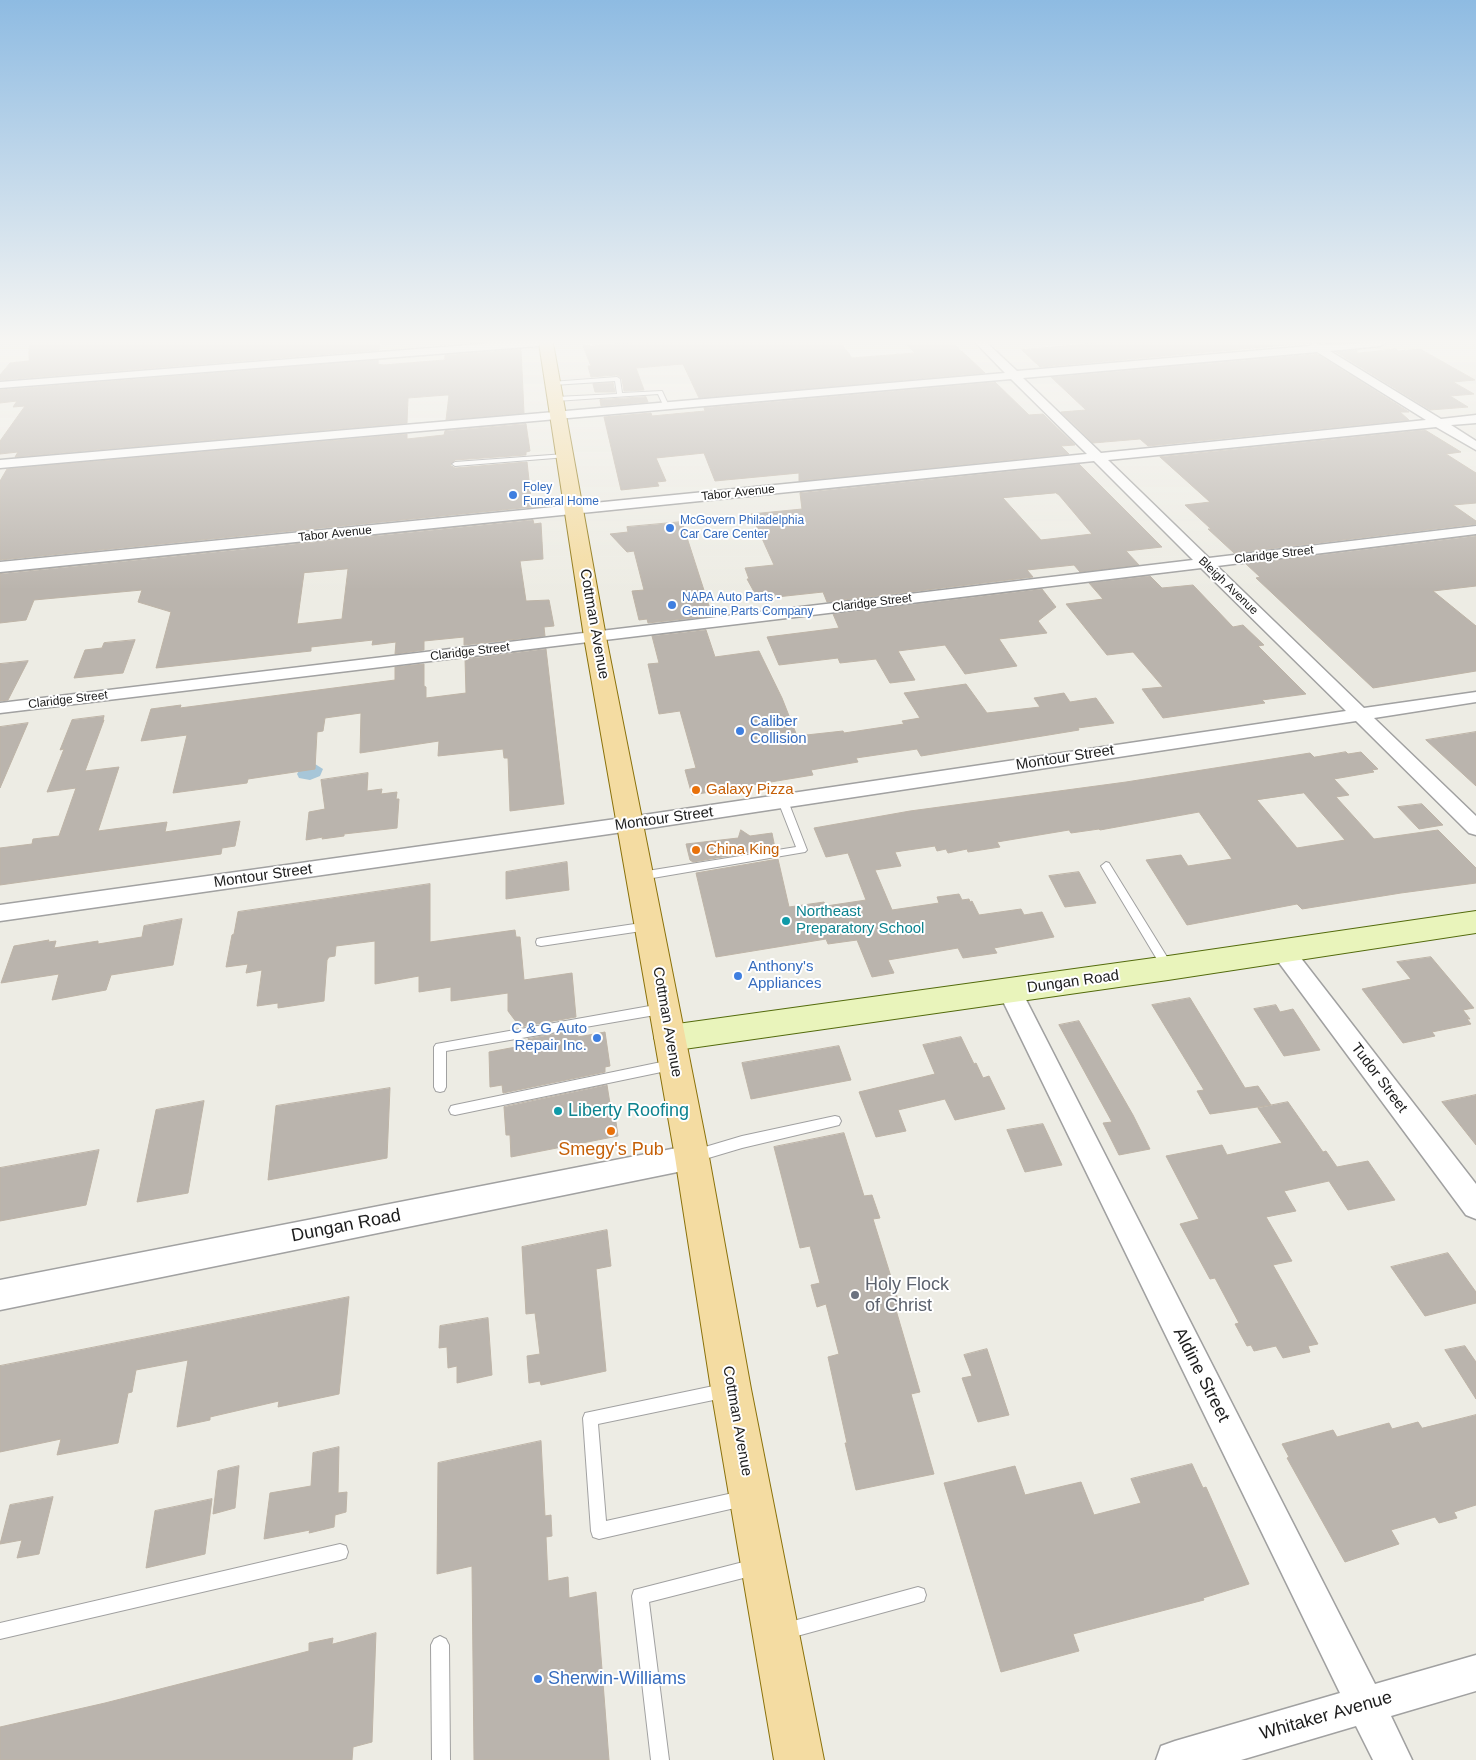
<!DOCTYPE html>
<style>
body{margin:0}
canvas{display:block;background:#edece4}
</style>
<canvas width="1476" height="1760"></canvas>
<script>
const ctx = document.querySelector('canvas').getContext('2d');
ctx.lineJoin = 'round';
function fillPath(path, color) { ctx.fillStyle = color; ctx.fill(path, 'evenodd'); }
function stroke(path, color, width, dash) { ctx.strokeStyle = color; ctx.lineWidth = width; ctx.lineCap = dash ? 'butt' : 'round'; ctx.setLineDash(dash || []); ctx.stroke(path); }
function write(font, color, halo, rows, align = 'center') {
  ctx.font = font + ' Helvetica,sans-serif'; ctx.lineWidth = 4; ctx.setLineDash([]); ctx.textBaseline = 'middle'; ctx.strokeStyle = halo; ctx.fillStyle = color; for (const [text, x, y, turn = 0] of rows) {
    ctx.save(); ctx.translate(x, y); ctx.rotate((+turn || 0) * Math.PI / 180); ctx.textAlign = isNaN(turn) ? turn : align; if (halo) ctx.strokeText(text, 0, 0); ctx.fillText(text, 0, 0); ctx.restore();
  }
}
fillPath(new Path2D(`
 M315 764 323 769 320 776 310 780 299 778 297 774 300 769Z`), '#a7c6d8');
const building = new Path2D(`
 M29 343H380L379 350 0 380V375L10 363 29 361Z
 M631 343H841L852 358 915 353 905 343H953L985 373 699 398 683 364 636 368 644 390 624 391 622 379 617 375 591 377 588 366H591L583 346Z
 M1095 343H1310L1040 367 1022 350Z
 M521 349 524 413 446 420 449 395H446L408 398 407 423 15 457 18 452 0 454V441L25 406 13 407 17 401 0 403V390L378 360V364L383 365 445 360V355Z
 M1396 349 1398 351 1420 349 1475 380 1453 382 1474 394 1450 396 1468 407 1430 410 1336 352 1357 350V353Z
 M1317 354 1409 412H1400L1409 420 1148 446 1140 439 1093 443 1061 412 1086 410 1051 377Z
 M995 382 1029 415 1043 414 1075 445 1061 446 1069 454 799 481V473L715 481 704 453 656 458 666 481 657 482 659 486 621 490 604 417 651 413 652 416 705 411 704 408Z
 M613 383 615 392H595L593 384Z
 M646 397 648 402 601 406 600 400Z
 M526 424 530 451 526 452V455L455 460 450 465 455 468 527 462 532 507 0 560V481L7 469 407 434V439L444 435 445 431Z
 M1425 430 1461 452 1446 454 1476 473V503L1453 505 1476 521V524L1234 553 1208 529H1211L1185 505 1210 502 1160 457Z
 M1079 464 1162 547 1126 551 1139 565 1080 572 1074 565 1027 570 1033 577 827 602 823 592 758 599 747 579H749L745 568 774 565 751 514 802 509 800 493ZM1056 493 1059 495 1092 534 1041 540 1003 498Z
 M533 520 534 524 541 523 543 559 520 561 526 601 549 600 554 626 544 627 545 636 464 645V637L424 641V650L395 654 396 642 372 645 373 640 311 647V651L156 668 171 612 138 602 142 590 34 600 26 620 0 623V574ZM348 569 342 619 297 624 304 573Z
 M682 522 711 612 701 613 702 617 648 623 647 619 639 620 632 591 644 590 634 551 627 552 610 534 628 532 627 527Z
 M1476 536V586L1433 591 1476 626V671L1373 688 1256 578 1260 577 1246 564Z
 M1150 576 1162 588 1193 585 1233 627 1243 625 1264 645 1258 646 1306 694 1262 700 1265 703 1163 718 1142 689 1163 687 1133 652 1107 655 1066 604 1103 599 1089 583Z
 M1042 589 1056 607 1038 621 1047 633 999 639 1017 666 965 674 945 645 898 651 915 680 890 683 876 659 840 663 838 658 779 665 767 637 839 628 833 614Z
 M706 630 715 657 759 651 782 698 797 736 843 731 844 733 904 724 902 721 920 718 904 693 966 684 987 713 1040 707 1034 698 1064 693 1070 702 1096 698 1114 723 1078 728 1079 730 921 756 917 749 856 758 858 762 811 770 813 775 692 795 685 770 696 768 680 711 659 714 648 664 659 663 652 636Z
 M135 640 123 673 74 678 85 650 102 648 104 643Z
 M546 649 564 804 510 811 508 758H504L503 749 438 756 439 741 360 753 361 713 325 718 323 731 317 732 315 769 248 779 247 783 173 793 187 735 141 741 151 709 181 705 180 708 395 680V667L424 664V686L426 687V698L466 693 465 659Z
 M28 661 8 700 0 701V664Z
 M104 716 103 720H104L85 771 119 767 98 831 167 822 165 832 240 821 235 846 222 848 221 854 0 885V848L32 844 33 839 59 836 76 788 47 792 64 749 60 750 72 720Z
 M28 723 0 788V727Z
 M1476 732V786L1426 740Z
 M1346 752 1348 754 1361 752 1378 769 1372 770 1374 772 1334 779 1349 795 1336 797 1374 839 1438 830 1476 868V883L1401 893 1302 909 1297 904 1187 925 1146 860 1181 855 1188 866 1232 859 1199 812 1100 830 1099 829 1071 833 1069 830 997 842 1000 847 968 852 967 849 948 853 946 849 937 851 935 846 895 852 901 866 875 870 892 910 939 903 937 897 959 894 962 900 969 899 970 902 972 901 979 915 1021 909 1024 915 1042 912 1054 937 994 948 997 953 963 958 958 948 888 960 894 973 872 977 857 940 828 944 826 939 716 957 696 873 778 859 789 907 824 902 826 906 866 900 848 853 826 857 814 828 910 811 1126 782 1310 753 1314 757ZM1304 793 1345 840 1297 848 1257 800Z
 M368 773 367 791 382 789 381 794 397 792 396 799H399L397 828 344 834V836L322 839 323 837 306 840 309 812 325 809 321 780Z
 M1422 804 1443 825 1419 829 1398 807Z
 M741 830 750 836 772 833 775 848 693 862 690 860 686 844 738 838Z
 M567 862 569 890 506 899V872Z
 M1079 872 1096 903 1065 907 1049 876Z
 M430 884V942L515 930 516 937H520L524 980 572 973 576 1017 520 1027 508 1011V993L451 1001V987L419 992V976L375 984V941L336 946 335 956 329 957 327 960 324 1001 278 1008V1003L257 1006 262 970 246 973 248 964 226 967 232 935 234 934 238 912Z
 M182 919 173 965 111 975 106 990 52 1000 59 974 1 983 14 946 49 940 48 942 56 941 54 948 98 941V944L142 937 144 926Z
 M1431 957 1474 1008 1463 1010 1470 1019H1467L1471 1024 1432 1032 1435 1036 1403 1043 1362 989 1411 979 1397 962Z
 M1190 998 1245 1088 1258 1086 1271 1105 1210 1114 1197 1091 1204 1090 1152 1005Z
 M1276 1005 1280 1012 1293 1009 1320 1050 1284 1056 1254 1009Z
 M1079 1021 1133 1115 1150 1149 1119 1155 1103 1123 1112 1122 1059 1025Z
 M577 1030 578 1037 605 1032 610 1066 605 1067V1072L503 1093 502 1085 490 1087 489 1052 532 1044 528 1039Z
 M961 1037 974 1064 976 1063 983 1078 989 1076 1005 1109 955 1120 945 1099 898 1110 906 1131 876 1137 859 1092 935 1074 923 1045Z
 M839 1046 851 1080 751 1099 742 1063Z
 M607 1085 612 1116 615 1115 618 1136 511 1157 510 1135H506L504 1107Z
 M390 1088 387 1158 268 1180 276 1106Z
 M1476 1095V1145L1442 1102Z
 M204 1101 188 1193 137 1202 156 1110Z
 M1288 1102 1323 1152 1326 1151 1337 1167 1368 1161 1395 1200 1348 1210 1329 1181 1284 1191 1296 1211 1266 1217 1292 1261 1273 1265 1318 1344 1308 1346 1310 1352 1283 1358 1276 1346 1254 1351 1251 1345 1247 1346 1235 1324 1239 1323 1215 1278 1210 1279 1180 1224 1199 1219 1166 1156 1222 1145 1227 1155 1282 1143 1258 1108Z
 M1043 1124 1062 1165 1025 1172 1007 1130Z
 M844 1133 864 1196 872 1195 880 1218 873 1219 901 1309 896 1310 920 1392 911 1394 934 1474 856 1490 845 1443H847L828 1357 839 1354 826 1304 817 1307 811 1285 820 1283 810 1246 800 1248 774 1147Z
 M99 1150 86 1205 0 1221V1168Z
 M607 1230 611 1266 596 1269 606 1371 541 1385 540 1381 529 1383 527 1356 540 1354 535 1313 526 1314 522 1247Z
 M1448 1253 1476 1292V1303L1425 1316 1391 1267Z
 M349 1297 339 1394 278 1407 279 1401 210 1417V1420L177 1427 188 1360 136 1370 132 1392 128 1393 118 1443 57 1455 61 1439 0 1452V1366Z
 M488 1318 492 1375 457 1383V1366L448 1368 447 1347 439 1348 440 1326Z
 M1465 1346 1476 1362V1399L1445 1350Z
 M987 1349 1009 1415 978 1422 962 1378 972 1376 964 1355Z
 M1476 1415V1505L1454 1512 1457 1518 1439 1523 1435 1517 1391 1530 1399 1544 1345 1562 1287 1458 1289 1457 1282 1444 1333 1430 1337 1437 1389 1423 1392 1429 1418 1422 1422 1428Z
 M541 1441 545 1516 551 1515 552 1536 546 1537 548 1581 568 1577 569 1598 596 1592 609 1760H474L472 1566 437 1574 438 1463Z
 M339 1447 338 1493 347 1492 346 1512 335 1515 334 1527 309 1533 310 1530 264 1539 270 1493 311 1486 313 1453Z
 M1192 1464 1203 1488 1206 1487 1249 1584 1203 1598 1204 1600 1073 1634 1079 1651 1001 1672 944 1483 1015 1466 1025 1495 1081 1482 1094 1515 1141 1503 1131 1479Z
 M239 1466 235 1508 213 1514 218 1471Z
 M53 1497 39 1554 17 1558 22 1540 0 1544 10 1505Z
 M212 1499 205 1554 146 1568 155 1511Z
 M376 1633 372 1742 353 1747 352 1760H0V1727L105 1703 309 1651V1643L333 1638 332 1644Z`);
fillPath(building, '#bab4ad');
stroke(building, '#beb4a7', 1);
const lane = new Path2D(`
 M617 377 620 379 622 393 662 391 669 406 664 407 658 394 556 401 553 399 556 397 617 394 615 381 553 385 551 384V382Z
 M565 454 568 456 567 457 455 466 452 464 455 462Z
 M783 798 788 801 807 850 805 852 641 880 636 876 641 872 796 847 778 801Z
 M1106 862 1109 863 1172 965 1173 968 1172 971 1168 972 1164 971 1101 866Z
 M648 922 652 923 653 926 652 929 648 930 541 946 537 945 536 942 537 939 541 938Z
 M661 1004 665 1006 667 1009 665 1012 661 1014 446 1051V1087L444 1091 440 1092 436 1091 434 1087V1047L436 1044Z
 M671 1060 675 1061 677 1065 675 1069 671 1070 455 1115 451 1114 449 1110 451 1106 455 1105Z
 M835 1116 839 1117 841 1121 839 1125 835 1126 742 1148 695 1162 691 1160 689 1156 691 1152 695 1150 742 1136Z
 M723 1384 728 1386 730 1391 728 1396 723 1398 598 1424 606 1521 742 1491 748 1493 750 1499 748 1505 599 1539 593 1537 591 1531 583 1418 585 1413Z
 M340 1544 346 1546 348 1552 346 1558 340 1560 0 1639V1623Z
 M755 1559 761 1561 763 1567 761 1573 755 1575 649 1602 669 1760H651L632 1596 634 1590Z
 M918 1587 924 1589 926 1595 924 1601 918 1603 786 1639 780 1637 778 1631 780 1625 786 1623Z
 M440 1636 446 1639 449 1645 450 1760H432L431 1645 434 1639Z`);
const street = new Path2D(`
 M494 343H543L538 346 0 388V382Z
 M976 343H987L1017 371 1310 346 1313 343 1321 345 1385 343 1380 346 1330 351 1441 419 1476 415V423L1451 425 1476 441V450L1436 427 1108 460 1209 558 1476 526V534L1217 566 1364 708 1476 692V702L1374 718 1476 816V835L1469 833 1356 721 630 831 0 921V905L630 817 1346 711 1201 568 0 713V703L1193 560 1094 461 0 572V562L1087 454 1011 379 0 468V460L1005 373ZM1317 352 1426 420 1101 453 1023 378Z
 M1282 941 1290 944 1476 1184V1219L1466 1215 1274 956 1271 950 1274 944Z
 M1010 982 1018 984 1375 1684 1476 1655V1691L1391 1716 1412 1760H1373L1356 1726 1241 1760H1156L1161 1746 1175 1741 1340 1693 998 991 1002 984Z
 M692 1145 701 1148 705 1157 701 1166 692 1169 0 1310V1280Z`);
const secondary = new Path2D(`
 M1476 911V933L1168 980 670 1051 659 1047 654 1038 659 1029 670 1025 1168 956Z`);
const primary = new Path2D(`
 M539 343H553L606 637 709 1157 751 1389 824 1760H774L711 1389 675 1157 584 637Z`);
stroke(lane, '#a1a1a1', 2);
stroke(street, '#a1a1a1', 3);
stroke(secondary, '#546b0d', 2);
stroke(primary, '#8b720b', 2);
fillPath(lane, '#fff');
fillPath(street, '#fff');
fillPath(secondary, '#e9f4bb');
fillPath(primary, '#f4dca2');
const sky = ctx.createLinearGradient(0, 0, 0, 590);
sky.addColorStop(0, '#8ebbe2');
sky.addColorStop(0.58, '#f7f6f3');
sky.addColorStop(1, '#f7f6f300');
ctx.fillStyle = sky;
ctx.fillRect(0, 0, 1476, 590);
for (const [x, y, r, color] of [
 [513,495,5,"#3f7fe0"],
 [670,528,5,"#3f7fe0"],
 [672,605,5,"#3f7fe0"],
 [740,731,5,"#3f7fe0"],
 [696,790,5,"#e8710a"],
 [696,850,5,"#e8710a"],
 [786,921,5,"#0f9aa8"],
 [738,976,5,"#3f7fe0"],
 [597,1038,5,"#3f7fe0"],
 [558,1111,5,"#0f9aa8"],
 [611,1131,5,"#e8710a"],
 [855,1295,5,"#6b7280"],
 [538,1679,5,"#3f7fe0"]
]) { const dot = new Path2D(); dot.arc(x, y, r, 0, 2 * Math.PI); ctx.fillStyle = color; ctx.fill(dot); stroke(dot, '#fff', 2); }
write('12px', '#366cbe', '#fff', [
 ["Foley",523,488],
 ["Funeral Home",523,502],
 ["McGovern Philadelphia",680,521],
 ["Car Care Center",680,535],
 ["NAPA Auto Parts -",682,598],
 ["Genuine Parts Company",682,612]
], 'left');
write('12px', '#1d1d1d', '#fff', [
 ["Tabor Avenue",738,493,-6],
 ["Tabor Avenue",335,534,-6],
 ["Claridge Street",1274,555,-7],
 ["Bleigh Avenue",1228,586,44],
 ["Claridge Street",872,603,-7],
 ["Claridge Street",470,652,-7],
 ["Claridge Street",68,700,-7]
]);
write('15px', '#1d1d1d', '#fff', [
 ["Cottman Avenue",594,624,80],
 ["Montour Street",1065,758,-9],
 ["Montour Street",664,819,-8],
 ["Montour Street",263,876,-8],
 ["Dungan Road",1073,982,-8],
 ["Cottman Avenue",667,1022,80],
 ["Tudor Street",1379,1078,53],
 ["Cottman Avenue",737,1421,80]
]);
write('15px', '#366cbe', '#fff', [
 ["Caliber",750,722],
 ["Collision",750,739],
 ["Anthony's",748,967],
 ["Appliances",748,984],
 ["C & G Auto",587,1029,"right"],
 ["Repair Inc.",587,1046,"right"]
], 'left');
write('15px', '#c56008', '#fff', [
 ["Galaxy Pizza",706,790],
 ["China King",706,850]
], 'left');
write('15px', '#0d838f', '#fff', [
 ["Northeast",796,912],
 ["Preparatory School",796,929]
], 'left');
write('18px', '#0d838f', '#fff', [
 ["Liberty Roofing",568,1111]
], 'left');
write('18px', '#c56008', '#fff', [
 ["Smegy's Pub",611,1150]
]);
write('18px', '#1d1d1d', '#fff', [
 ["Dungan Road",346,1226,-11],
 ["Aldine Street",1201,1375,63],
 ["Whitaker Avenue",1326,1716,-16]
]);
write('18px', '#5b616d', '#fff', [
 ["Holy Flock",865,1285],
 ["of Christ",865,1306]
], 'left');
write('18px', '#366cbe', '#fff', [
 ["Sherwin-Williams",548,1679]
], 'left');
</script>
